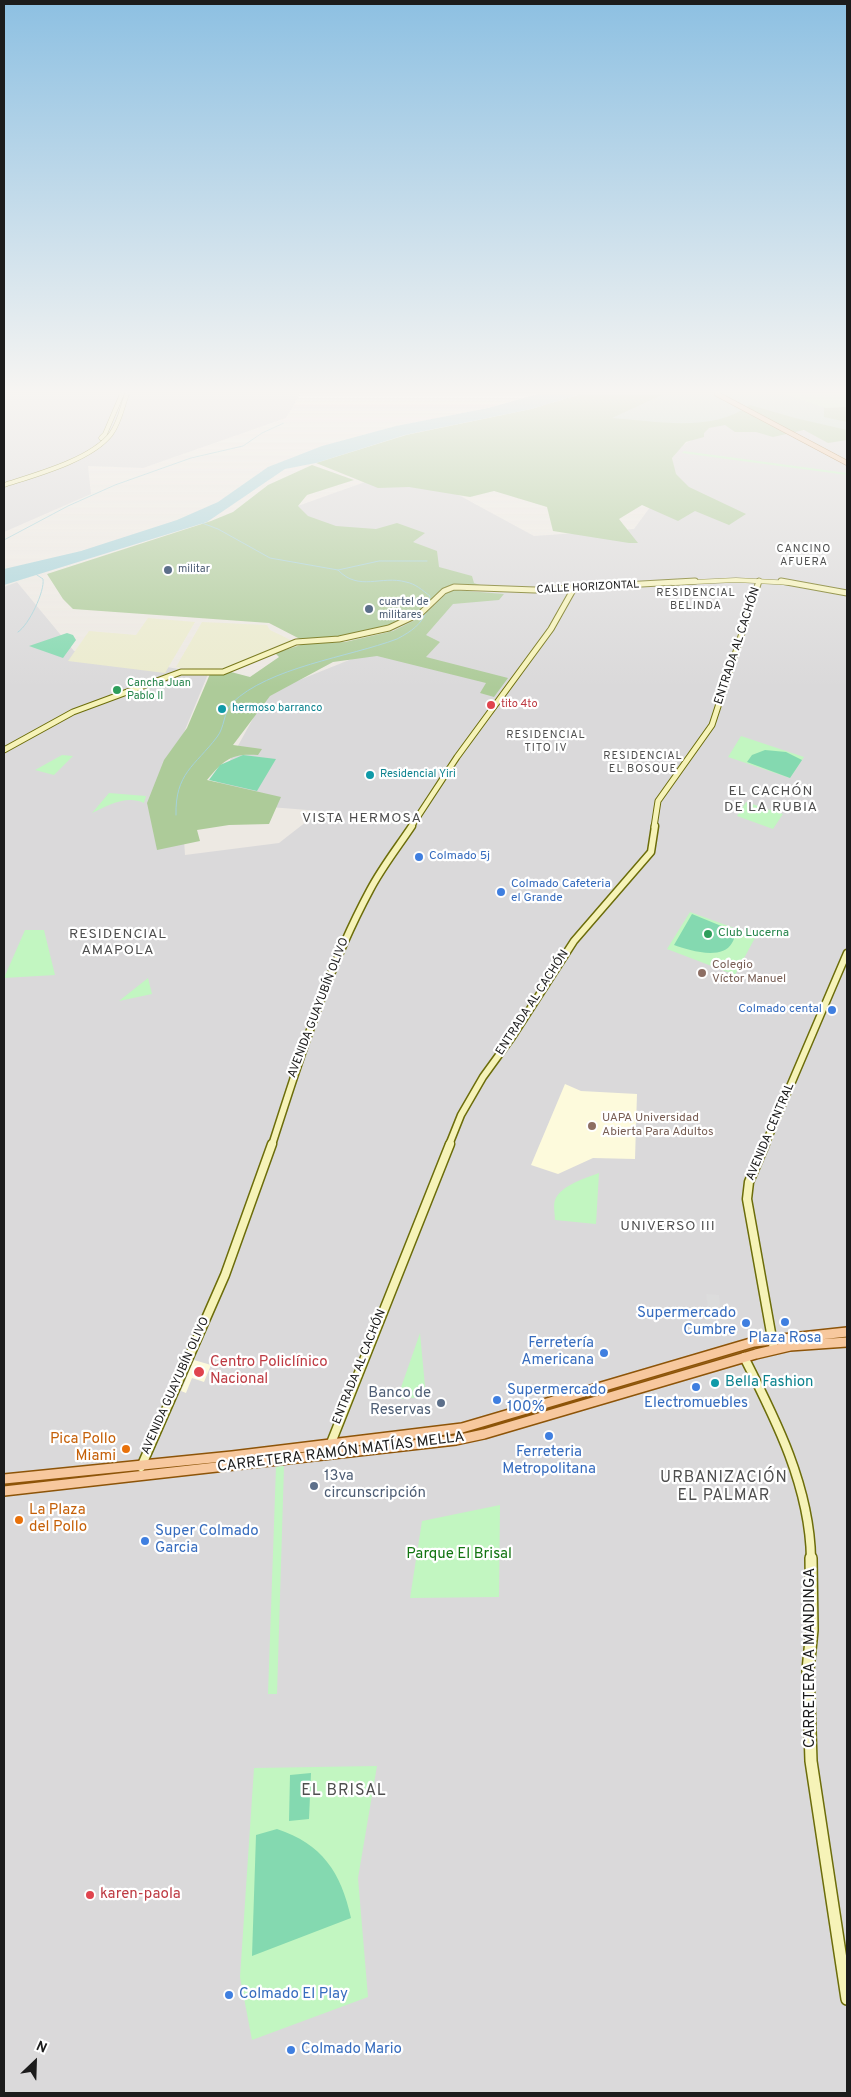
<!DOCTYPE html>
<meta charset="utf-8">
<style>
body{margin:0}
#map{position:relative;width:851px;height:2097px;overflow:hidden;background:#ede9e3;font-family:Overpass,sans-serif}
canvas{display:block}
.frame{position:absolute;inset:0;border:5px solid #1c1c1c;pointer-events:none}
.north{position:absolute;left:10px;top:2037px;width:50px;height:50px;-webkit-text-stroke:4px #fff;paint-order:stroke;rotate:24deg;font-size:14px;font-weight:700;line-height:20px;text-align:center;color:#1c1c1c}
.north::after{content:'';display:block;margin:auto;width:18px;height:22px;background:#1c1c1c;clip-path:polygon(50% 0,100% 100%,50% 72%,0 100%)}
</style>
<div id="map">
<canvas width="851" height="2097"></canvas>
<div class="frame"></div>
<div class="north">N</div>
</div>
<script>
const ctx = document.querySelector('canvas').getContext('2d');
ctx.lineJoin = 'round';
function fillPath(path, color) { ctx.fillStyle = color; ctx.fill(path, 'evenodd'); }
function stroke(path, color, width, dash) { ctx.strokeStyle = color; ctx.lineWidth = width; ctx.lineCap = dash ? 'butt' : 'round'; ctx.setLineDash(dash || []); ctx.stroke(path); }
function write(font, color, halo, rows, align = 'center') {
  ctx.font = font + ' Overpass,sans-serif'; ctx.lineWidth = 4.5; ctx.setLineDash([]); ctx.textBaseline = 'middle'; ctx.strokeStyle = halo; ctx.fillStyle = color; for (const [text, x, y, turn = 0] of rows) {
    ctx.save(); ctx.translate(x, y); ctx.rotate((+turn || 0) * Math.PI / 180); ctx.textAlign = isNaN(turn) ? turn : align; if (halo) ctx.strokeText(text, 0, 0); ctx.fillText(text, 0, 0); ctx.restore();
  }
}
fillPath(new Path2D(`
 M4 394H300L286 418 143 468 88 466 91 494 4 532Z
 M712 421 847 435V2093H4V587L17 582 74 651 208 674 178 747 185 855 279 843 320 811 207 802 267 693 379 648 426 576 264 518 407 467 534 536 634 529 675 473 672 458 680 447 693 439Z`), '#dad9da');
fillPath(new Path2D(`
 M565 1084 581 1091 637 1094 635 1159 593 1158 558 1174 531 1165Z
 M194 1360 211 1365 204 1382 192 1378 186 1393 181 1391Z`), '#fdfadc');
fillPath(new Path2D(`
 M148 618 195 622 165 673 68 661 89 631 136 635Z
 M202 622 267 625 270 630 295 642 255 656 228 669 208 671 176 667Z`), '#ebebce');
fillPath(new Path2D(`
 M581 394H847V440L828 443 804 430 773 437 756 432H735L725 425 709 428 704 433V437L686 442 672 458 676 474 689 487 746 514 729 525 695 511 678 521 642 505 619 519 638 543H629L553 531 547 507 494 491 470 497 409 487 378 488 316 463 406 435 531 409Z
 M312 465 354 480 307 495 298 506 308 516 336 526 376 529 397 523 425 533 413 542 437 551 439 567 472 576 474 583 495 590 449 587 421 612 389 627 366 634 316 640 300 639 269 623 73 609 63 599 47 574 211 521 233 512 268 485Z
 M455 590 504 594 499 600 453 604 426 635 440 642 426 657 508 678 494 697 480 693 486 683 377 656 333 662 270 696 233 745 262 749 258 755C231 753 224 760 207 780L281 797 269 824 229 825 197 830 200 841 157 850 147 803 164 760 187 728 210 674 231 672 250 677 279 657 275 653 304 644 345 642 393 631 423 616 449 591Z`), '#adcb99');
fillPath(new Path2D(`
 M664 394H810L824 407V417L847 422V430L795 418 750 405C712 433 656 421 612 418Z`), '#c0dbcc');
fillPath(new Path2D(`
 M784 394H847V407L826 408Z
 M684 451 847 473V475L682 453Z
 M741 736 804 757 790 778 728 757Z
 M62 755 73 756 54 775 35 770Z
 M109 793 146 796 144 803C126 795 109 805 92 813Z
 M746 802 783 814 773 829 737 816Z
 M690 912 756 936 735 975 667 949Z
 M25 930H44L55 975 4 978Z
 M148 978 152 994 119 1001Z
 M599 1173 596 1224 555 1220C555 1214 553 1206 555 1200 561 1185 586 1178 599 1173Z
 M420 1333 426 1397 397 1399Z
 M284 1466 277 1694H268L276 1467Z
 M500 1505 499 1597 410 1598 422 1521Z
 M377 1766 358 1878 368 1997 252 2040 240 1977 254 1768Z`), '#c2f6c1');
fillPath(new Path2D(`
 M67 633 73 635 76 640 63 658 29 646Z
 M765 750 786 752 802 760 790 778 747 762 752 755Z
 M243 755 276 759 257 791 209 780 220 765Z
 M692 914 736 932C735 935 734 940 732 943 722 961 688 950 674 945Z
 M311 1773 309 1819 289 1821 290 1775Z
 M277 1829C322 1844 341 1872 351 1918L252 1956 256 1835Z`), '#84d9b0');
fillPath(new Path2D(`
 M706 1294 719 1295 720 1308 728 1310 732 1332 711 1329Z`), '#dcdcdc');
fillPath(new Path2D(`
 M539 394H581L531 409 405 435 316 463 285 469 207 522 4 585V569L81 551 177 520 218 502 268 467 322 446 396 426 488 408Z`), '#a5d2d9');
stroke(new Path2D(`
 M202 523 218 529 270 558 338 570C359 592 381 575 406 582 416 584 422 590 430 596L429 602
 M4 540 68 506 115 485 191 458 243 446 262 433 284 423
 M338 570 379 561H427
 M18 632C29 625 45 591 43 579L34 573
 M176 815C175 773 195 766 217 737 225 727 223 713 232 703 269 667 349 657 397 639 412 631 421 625 428 609`), '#a5d2d9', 1);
const secondaryFar4 = new Path2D(`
 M101 438 105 434 122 394
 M4 485C35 475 91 460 111 434 120 422 122 407 127 394
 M673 583 736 580 793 583`);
const secondaryFar3 = new Path2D(`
 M781 581 847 593
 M4 750 73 712 181 672H223L296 642 339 639 389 628 421 613 444 591 454 587 535 590 695 581
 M411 827 457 757 551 629 573 590
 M654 827 658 801 712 725 759 581`);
const secondaryFar2 = new Path2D(`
 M272 1145C300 1058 327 970 370 890 382 867 398 847 412 826
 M449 1145 461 1115 483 1077 512 1037 574 941 651 852 655 826
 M765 1145 847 953`);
const secondaryFar1 = new Path2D(`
 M765 1144 749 1182 747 1199 773 1344
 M744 1357C776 1420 810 1487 811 1559
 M329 1448 450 1144
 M141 1467 225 1275 272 1144`);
const secondary = new Path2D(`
 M811 1558 812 1630 808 1670 811 1761 847 1999`);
const primaryFar1 = new Path2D(`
 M717 394 847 463`);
const primary = new Path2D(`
 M4 1479 232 1456 462 1428 754 1342 847 1332
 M4 1491 456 1440 484 1434 756 1354 790 1346 847 1342`);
stroke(secondaryFar4, '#6c6d0a', 5);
stroke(secondaryFar3, '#6c6d0a', 7);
stroke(secondaryFar2, '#6c6d0a', 9);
stroke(secondaryFar1, '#6c6d0a', 11);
stroke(secondary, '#6c6d0a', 14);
stroke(primaryFar1, '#8d5408', 5.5);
stroke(primary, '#8d5408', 12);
stroke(secondaryFar4, '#f6f3b8', 4);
stroke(secondaryFar3, '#f6f3b8', 5);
stroke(secondaryFar2, '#f6f3b8', 6);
stroke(secondaryFar1, '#f6f3b8', 8);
stroke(secondary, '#f6f3b8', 11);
stroke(primaryFar1, '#f7c89e', 4.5);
stroke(primary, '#f7c89e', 9);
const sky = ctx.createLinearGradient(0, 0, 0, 688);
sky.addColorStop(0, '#8dc0e2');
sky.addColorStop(0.57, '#f7f5f2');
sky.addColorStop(1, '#f7f5f200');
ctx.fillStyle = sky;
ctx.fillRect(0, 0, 851, 688);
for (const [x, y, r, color] of [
 [168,570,5,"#5c6f8a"],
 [369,609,5,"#5c6f8a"],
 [117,690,5,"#2e9e5b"],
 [491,705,5,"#e0444e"],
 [222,709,5,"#0f9aa8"],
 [370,775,5,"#0f9aa8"],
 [419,857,5,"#3f7fe0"],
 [501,892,5,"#3f7fe0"],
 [708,934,5,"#2e9e5b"],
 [702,973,5,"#8d6e63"],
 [832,1010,5,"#3f7fe0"],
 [592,1126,5,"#8d6e63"],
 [785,1322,5,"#3f7fe0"],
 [746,1323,5,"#3f7fe0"],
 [604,1353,5,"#3f7fe0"],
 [199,1372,6,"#e0444e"],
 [715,1383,5,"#0f9aa8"],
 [696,1387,5,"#3f7fe0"],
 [497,1400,5,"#3f7fe0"],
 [441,1403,5,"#5c6f8a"],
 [549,1436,5,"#3f7fe0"],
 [126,1449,5,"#e8710a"],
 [314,1486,5,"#5c6f8a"],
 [19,1520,5,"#e8710a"],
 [145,1541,5,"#3f7fe0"],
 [90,1895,5,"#e0444e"],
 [229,1995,5,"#3f7fe0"],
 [291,2050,5,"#3f7fe0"]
]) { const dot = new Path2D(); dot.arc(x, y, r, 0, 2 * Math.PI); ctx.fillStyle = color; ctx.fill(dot); stroke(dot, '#fff', 2); }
ctx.letterSpacing = '1px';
write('11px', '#4f4f4f', '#fff', [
 ["CANCINO",804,550],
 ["AFUERA",804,563],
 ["RESIDENCIAL",696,594],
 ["BELINDA",696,607],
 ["RESIDENCIAL",546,736],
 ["TITO IV",546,749],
 ["RESIDENCIAL",643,757],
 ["EL BOSQUE",643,770]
]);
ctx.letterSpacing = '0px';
write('11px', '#4e5e75', '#fff', [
 ["militar",178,570],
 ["cuartel de",379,603],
 ["militares",379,616]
], 'left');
write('11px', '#1c1c1c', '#fff', [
 ["CALLE HORIZONTAL",588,588,-3]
]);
write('11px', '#27864d', '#fff', [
 ["Cancha Juan",127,684],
 ["Pablo II",127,697]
], 'left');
write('11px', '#be3a42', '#fff', [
 ["tito 4to",501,705]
], 'left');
write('11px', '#0d838f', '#fff', [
 ["hermoso barranco",232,709],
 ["Residencial Yiri",380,775]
], 'left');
write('12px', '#1c1c1c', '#fff', [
 ["ENTRADA AL CACHÓN",738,646,-72],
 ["ENTRADA AL CACHÓN",533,1003,-57],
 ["AVENIDA GUAYUBÍN OLIVO",319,1008,-69],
 ["AVENIDA CENTRAL",771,1132,-67],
 ["ENTRADA AL CACHÓN",360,1367,-68],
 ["AVENIDA GUAYUBÍN OLIVO",176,1386,-66]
]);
write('12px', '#366cbe', '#fff', [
 ["Colmado 5j",429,857],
 ["Colmado Cafeteria",511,885],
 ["el Grande",511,899],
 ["Colmado cental",822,1010,"right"]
], 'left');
write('12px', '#27864d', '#fff', [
 ["Club Lucerna",718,934]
], 'left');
write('12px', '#785e54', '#fff', [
 ["Colegio",712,966],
 ["Víctor Manuel",712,980],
 ["UAPA Universidad",602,1119],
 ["Abierta Para Adultos",602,1133]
], 'left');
ctx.letterSpacing = '1px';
write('14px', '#4f4f4f', '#fff', [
 ["EL CACHÓN",771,792],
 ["DE LA RUBIA",771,808],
 ["VISTA HERMOSA",362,819],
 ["RESIDENCIAL",118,935],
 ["AMAPOLA",118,951],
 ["UNIVERSO III",668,1227]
]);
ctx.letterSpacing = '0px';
write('15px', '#366cbe', '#fff', [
 ["Supermercado",736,1314,"right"],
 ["Cumbre",736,1331,"right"],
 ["Plaza Rosa",785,1339,"center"],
 ["Ferretería",594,1344,"right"],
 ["Americana",594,1361,"right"],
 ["Supermercado",507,1391],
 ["100%",507,1408],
 ["Electromuebles",696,1404,"center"],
 ["Ferreteria",549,1453,"center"],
 ["Metropolitana",549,1470,"center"],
 ["Super Colmado",155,1532],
 ["Garcia",155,1549],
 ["Colmado El Play",239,1995],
 ["Colmado Mario",301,2050]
], 'left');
write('15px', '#be3a42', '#fff', [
 ["Centro Policlínico",210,1363],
 ["Nacional",210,1380],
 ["karen-paola",100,1895]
], 'left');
write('15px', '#0d838f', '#fff', [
 ["Bella Fashion",725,1383]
], 'left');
write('15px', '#4e5e75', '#fff', [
 ["Banco de",431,1394],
 ["Reservas",431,1411],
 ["13va",324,1477,"left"],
 ["circunscripción",324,1494,"left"]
], 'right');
write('15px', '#c56008', '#fff', [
 ["Pica Pollo",116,1440],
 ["Miami",116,1457],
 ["La Plaza",29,1511,"left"],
 ["del Pollo",29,1528,"left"]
], 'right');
write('15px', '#1c1c1c', '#fff', [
 ["CARRETERA RAMÓN MATÍAS MELLA",341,1453,-7],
 ["CARRETERA A MANDINGA",811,1658,-90]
]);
write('15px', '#127411', '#fff', [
 ["Parque El Brisal",459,1555]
]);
ctx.letterSpacing = '1px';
write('16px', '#4f4f4f', '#fff', [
 ["URBANIZACIÓN",724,1479],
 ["EL PALMAR",724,1497],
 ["EL BRISAL",344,1792]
]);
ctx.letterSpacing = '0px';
</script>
